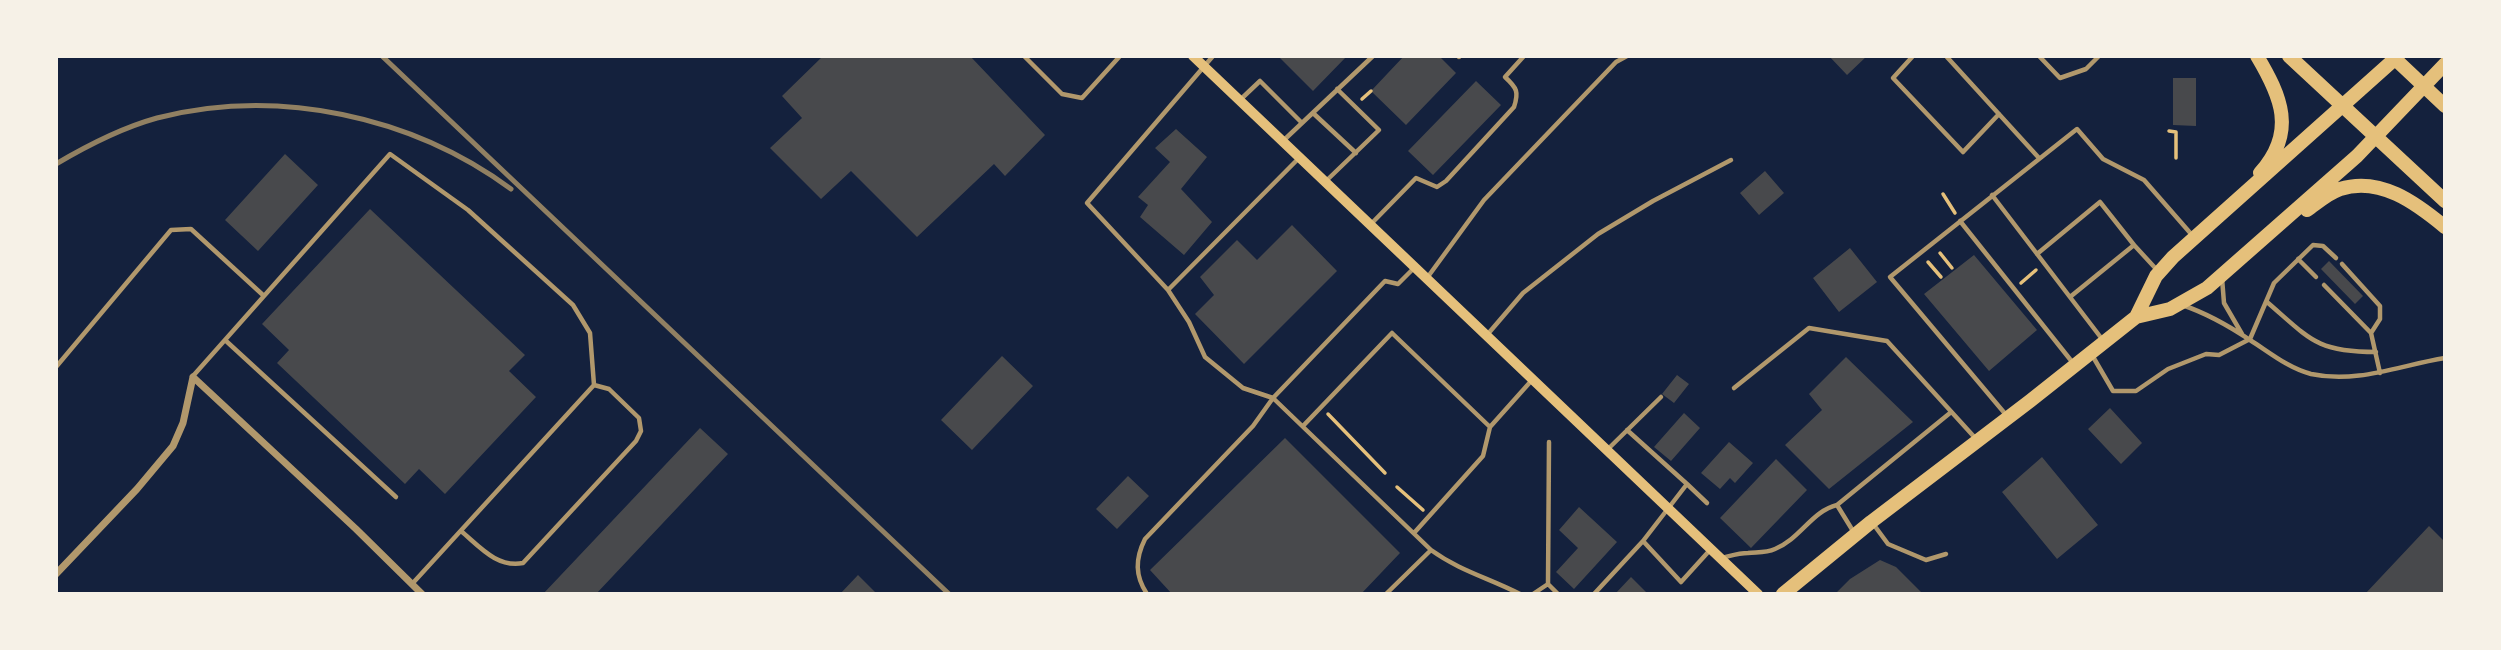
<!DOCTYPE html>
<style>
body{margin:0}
#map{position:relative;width:2501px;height:650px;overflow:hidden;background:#14213d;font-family:"Playfair Display",serif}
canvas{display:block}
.frame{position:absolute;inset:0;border:58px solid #f6f1e7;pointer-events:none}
</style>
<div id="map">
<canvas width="2501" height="650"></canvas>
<div class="frame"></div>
</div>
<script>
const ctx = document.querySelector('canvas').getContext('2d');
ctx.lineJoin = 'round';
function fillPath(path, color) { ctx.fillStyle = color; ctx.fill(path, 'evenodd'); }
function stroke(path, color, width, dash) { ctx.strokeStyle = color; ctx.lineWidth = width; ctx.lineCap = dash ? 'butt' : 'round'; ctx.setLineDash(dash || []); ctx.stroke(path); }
fillPath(new Path2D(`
 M823 56H972L971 57 1045 135 1005 176 994 164 917 237 851 171 821 199 770 148 802 118 782 96Z
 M1278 56H1347L1313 91Z
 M1404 56H1439L1456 73 1406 125 1371 91Z
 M1829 56H1867L1847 75Z
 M2173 78H2196V126L2173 125Z
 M1476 81 1501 105 1433 175 1408 151Z
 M1176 129 1207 157 1181 189 1212 222 1184 255 1140 217 1148 205 1138 197 1170 162 1155 148Z
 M285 154 318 185 258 251 225 220Z
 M1765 171 1784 193 1759 215 1740 193Z
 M370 209 525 355 509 371 536 397 445 494 419 469 405 484 277 363 289 350 262 324Z
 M1292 225 1337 271 1244 364 1195 314 1214 295 1200 277 1237 240 1257 260Z
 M1850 248 1877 282 1839 312 1813 278Z
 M1974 255 2037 330 1989 371 1924 294Z
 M2329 261 2363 296 2355 304 2321 269Z
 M1002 356 1033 386 972 450 941 420Z
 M1846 357 1913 422 1829 489 1785 445 1822 410 1809 394Z
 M1677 375 1689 384 1674 403 1662 394Z
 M2110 408 2142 443 2121 464 2088 429Z
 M1684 413 1700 428 1671 461 1654 447Z
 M700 428 728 454 596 594H543Z
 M1285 438 1400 553 1361 594H1172L1150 570Z
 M1729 442 1753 463 1735 483 1730 478 1720 489 1701 473Z
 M2042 457 2098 525 2057 559 2002 492Z
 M1776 459 1807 490 1751 548 1720 518Z
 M1128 476 1149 496 1117 529 1096 509Z
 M1579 507 1617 542 1574 589 1556 572 1578 548 1559 530Z
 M2429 526 2445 542V594H2365Z
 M1880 560 1896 567 1923 594H1835L1850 579Z
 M858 575 877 594H840Z
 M1631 577 1648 594H1615Z`), '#48494c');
stroke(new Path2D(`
 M1362 99 1371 91
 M2169 131 2176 132V158
 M1943 194 1955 213
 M1940 253 1952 268
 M1928 262 1941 277
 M2021 283 2036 270
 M1328 414 1385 473
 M1397 487 1423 510`), '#e5c07b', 3.5);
stroke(new Path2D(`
 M1024 56 1062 94 1082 98 1120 56
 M1213 56 1087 203 1168 290 1299 158
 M1459 56V57
 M1913 56 1893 78 1963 152 1999 114
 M1946 56 2039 158
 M2039 56 2060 78 2086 69 2099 56
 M1240 100 1260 81 1302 123
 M1313 113 1356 153
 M1284 140 1373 56
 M1326 181 1379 130 1337 89
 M1992 195 2102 339
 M1960 221 2073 363
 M1371 224 1416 178 1437 187 1446 181 1514 107C1519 92 1517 88 1505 77L1524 56
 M2134 245 2157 270
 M2037 254 2100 202 2134 245 2070 297
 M2298 259 2316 277
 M2342 264 2380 306V319L2371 333
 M1427 278 1484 200 1616 62 1627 56
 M2222 278 2224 303 2242 334
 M2324 285 2371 333 2380 373
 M1168 290 1189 322 1205 357 1243 388 1273 398 1431 550C1460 571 1489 578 1520 594
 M2267 302C2310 339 2316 352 2376 352
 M2182 305C2206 313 2229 326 2250 340 2269 352 2288 368 2311 374 2358 384 2400 365 2445 358
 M1487 335 1523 293 1598 234 1653 201 1731 160
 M225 340 396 497
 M2092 355 2113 391H2136L2168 369 2206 354 2219 355 2250 339 2274 283 2313 245 2323 246 2336 258
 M56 367 171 230 191 229 264 296
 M193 376 390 154 468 210 573 305 590 333 594 385 412 584
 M1734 388 1809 328 1887 341 1977 440
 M2007 416 1890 277 2077 129 2103 159 2144 180 2192 235
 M1303 426 1392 333 1490 427 1532 380
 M1627 430 1687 484
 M1607 450 1661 397
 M1707 503 1687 484 1643 541 1681 582 1710 550
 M1837 505 1853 531
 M1874 525 1888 544 1926 560 1946 554
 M461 531C480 547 497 568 523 563L636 441 641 431 639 418 609 389 594 385
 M1414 533 1483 456 1490 427
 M1721 558C1730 556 1739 553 1748 553 1758 552 1766 553 1775 549 1800 539 1812 511 1837 505L1950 413
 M1548 584 1549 442
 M1147 594C1135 576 1135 559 1145 539L1253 426 1273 398 1385 281 1398 284 1414 268
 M1386 594 1431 550
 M1533 594 1548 584 1558 594
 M1594 594 1643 541`), '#b1986c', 4.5);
stroke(new Path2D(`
 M193 377 356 529 422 594
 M56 574 137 489 173 446 183 423 193 377`), '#b1986c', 7);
stroke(new Path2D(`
 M1193 56 1758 594`), '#e5c07b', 10);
stroke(new Path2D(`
 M2257 56C2281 96 2297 132 2260 173
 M2289 56 2445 201
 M2392 56 2445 106
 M2307 210C2317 203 2328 193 2340 189 2380 176 2416 203 2445 227
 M2136 317 2170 309 2207 288 2357 156 2445 64
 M1783 594 1871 522 2030 401 2136 317 2156 276 2173 257 2398 56`), '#e5c07b', 14);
stroke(new Path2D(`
 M382 56 949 594
 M56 164C88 145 121 128 157 118 278 87 412 116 511 189`), '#918062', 5);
</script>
